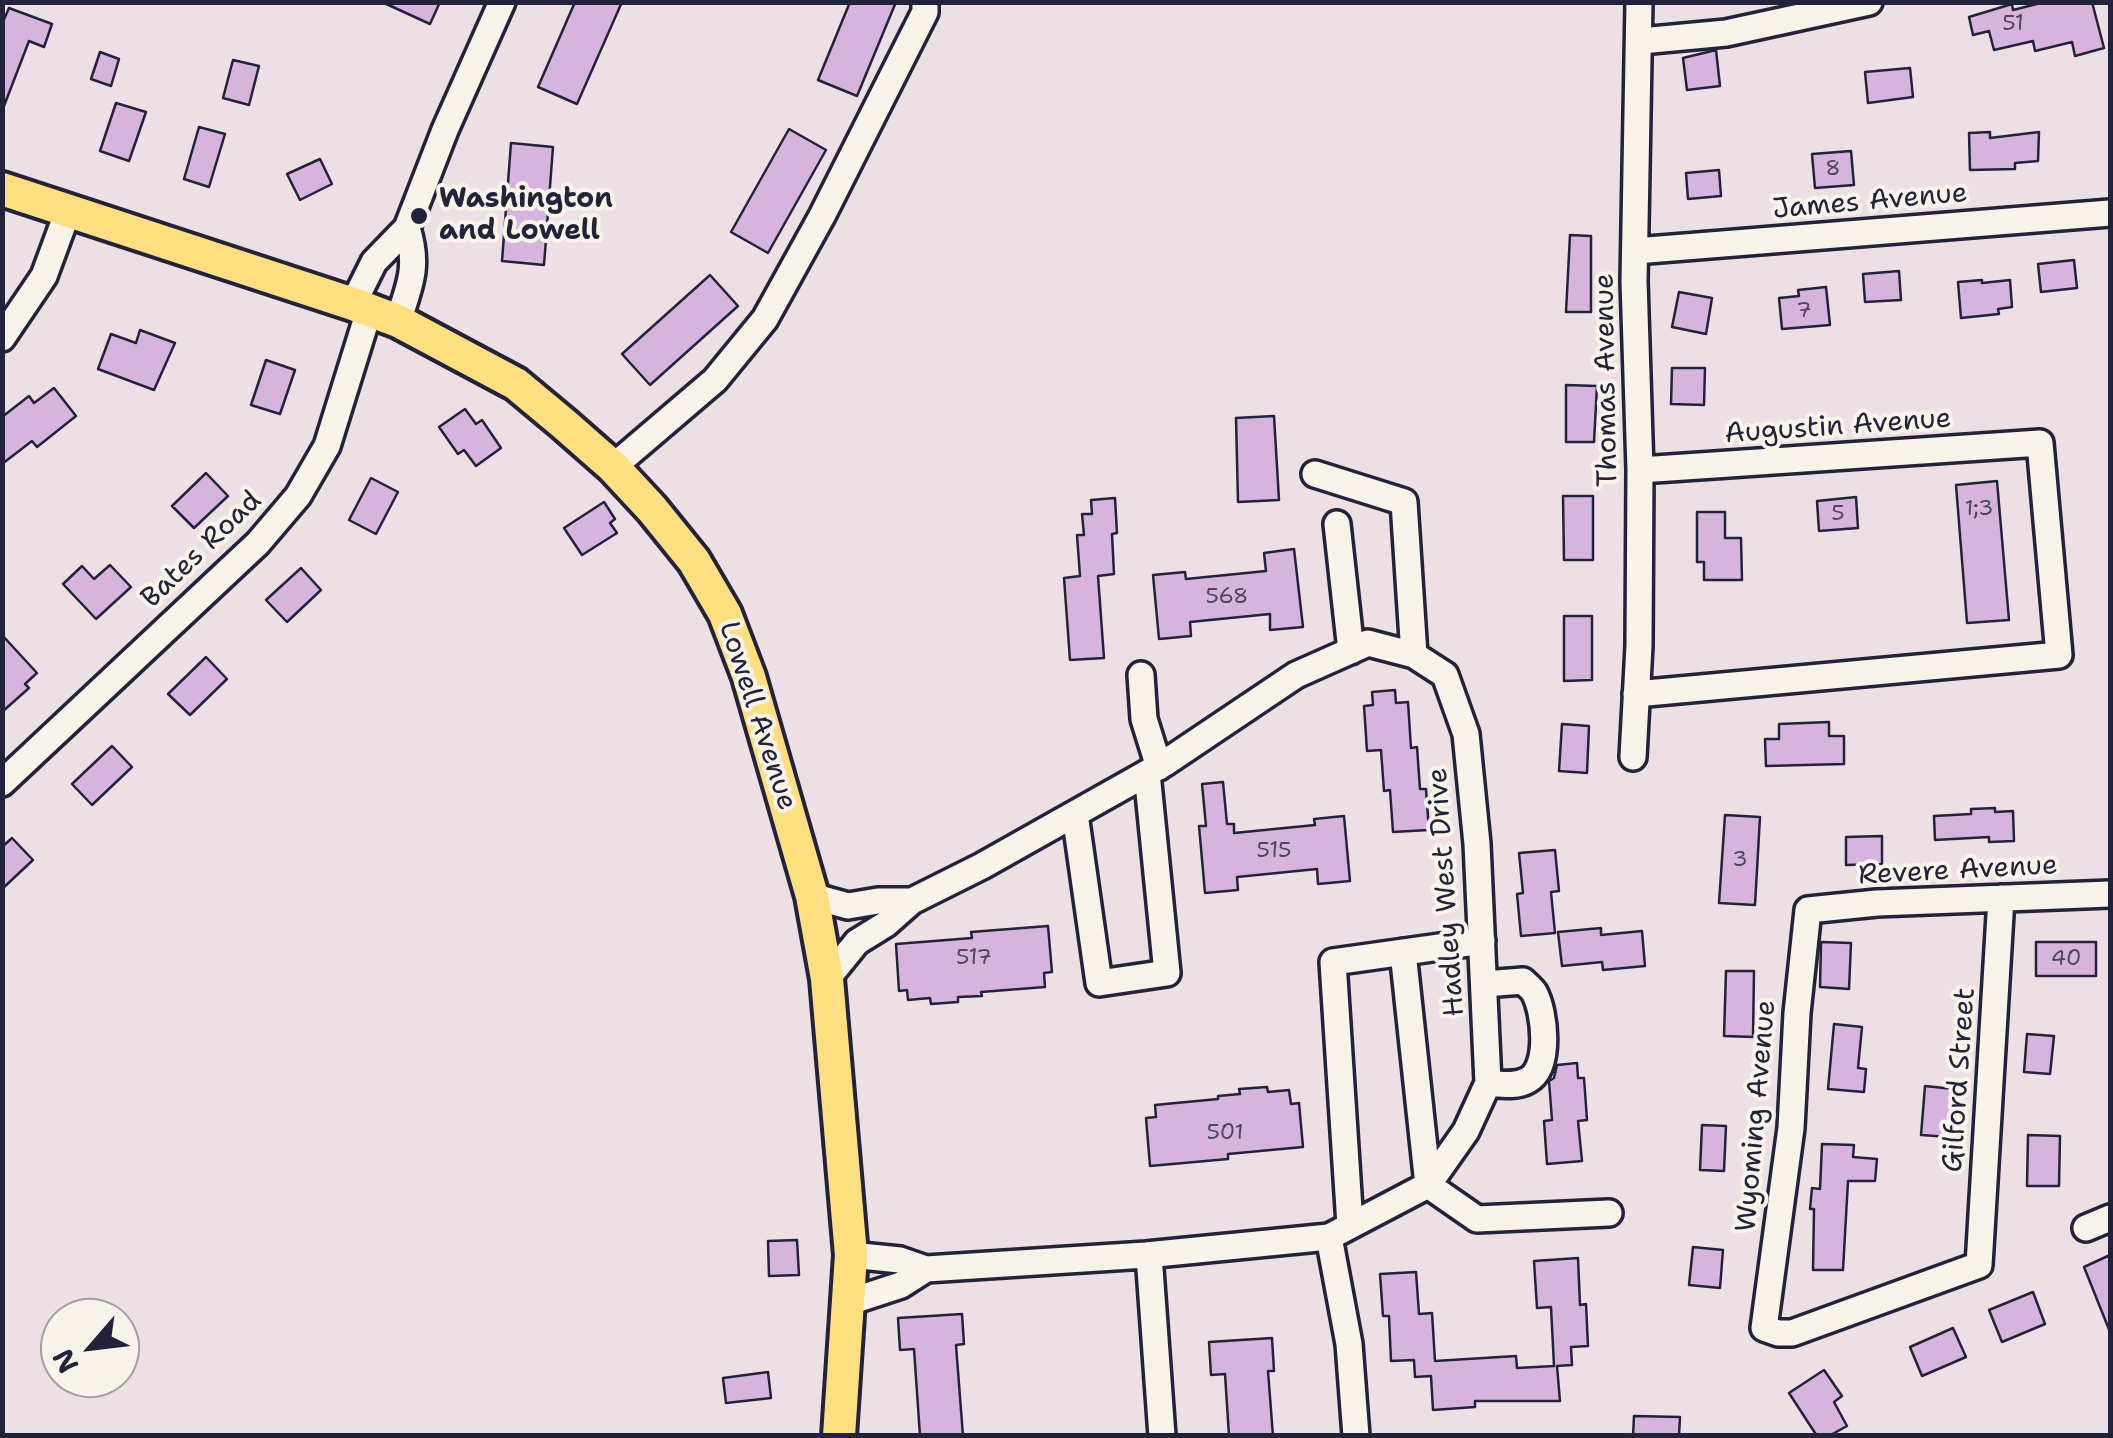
<!DOCTYPE html>
<style>
body{margin:0}
#map{position:relative;width:2113px;height:1438px;overflow:hidden;background:#ede0e5;font-family:"Shantell Sans",sans-serif}
canvas{display:block}
.frame{position:absolute;inset:0;border:5px solid #22223b;pointer-events:none}
.north{position:absolute;left:40px;top:1298px;width:100px;height:100px;box-sizing:border-box;background:#f7f3e8;border:2px solid #a29fa3;border-radius:50%;rotate:242deg;font-size:28px;font-weight:700;line-height:40px;text-align:center;color:#22223b}
.north::after{content:'';display:block;margin:auto;width:35px;height:45px;background:#22223b;clip-path:polygon(50% 0,100% 100%,50% 72%,0 100%)}
</style>
<div id="map">
<canvas width="2113" height="1438"></canvas>
<div class="frame"></div>
<div class="north">N</div>
</div>
<script>
const ctx = document.querySelector('canvas').getContext('2d');
ctx.lineJoin = 'round';
function fillPath(path, color) { ctx.fillStyle = color; ctx.fill(path, 'evenodd'); }
function stroke(path, color, width, dash) { ctx.strokeStyle = color; ctx.lineWidth = width; ctx.lineCap = dash ? 'butt' : 'round'; ctx.setLineDash(dash || []); ctx.stroke(path); }
function write(font, color, halo, rows, align = 'center') {
  ctx.font = font + ' "Shantell Sans",sans-serif'; ctx.lineWidth = 8; ctx.setLineDash([]); ctx.textBaseline = 'middle'; ctx.strokeStyle = halo; ctx.fillStyle = color; for (const [text, x, y, turn = 0] of rows) {
    ctx.save(); ctx.translate(x, y); ctx.rotate((+turn || 0) * Math.PI / 180); ctx.textAlign = isNaN(turn) ? turn : align; if (halo) ctx.strokeText(text, 0, 0); ctx.fillText(text, 0, 0); ctx.restore();
  }
}
const building = new Path2D(`
 M382 2H440L430 24Z
 M575 2H622L577 104 538 87Z
 M850 2H896L857 96 818 80Z
 M2045 2H2092L2104 48 2075 56 2072 42 2035 51 2033 41 1994 50 1989 31 1973 35 1969 17 2012 4 2013 10Z
 M9 8 52 24 44 47 29 41 4 106 2 24Z
 M1716 50 1720 86 1687 90 1683 58Z
 M100 52 119 59 111 86 91 79Z
 M233 60 259 66 249 105 223 98Z
 M1910 68 1913 97 1868 103 1865 72Z
 M116 103 146 112 129 161 100 151Z
 M199 127 225 134 209 187 184 179Z
 M789 129 826 150 768 253 731 232Z
 M1990 132V138L2039 132 2038 161 2015 163V169L1970 170 1969 133Z
 M511 143 553 147 544 265 502 261Z
 M1851 151 1854 185 1815 188 1812 154Z
 M320 159 332 184 300 200 287 174Z
 M1719 170 1721 196 1688 199 1686 173Z
 M1570 235 1591 236V312H1566Z
 M2074 260 2077 288 2041 292 2038 264Z
 M1899 271 1901 300 1865 302 1863 274Z
 M710 275 738 306 650 385 622 354Z
 M1982 280V283L2010 280 2012 307 1998 309 1999 314 1961 318 1958 282Z
 M1826 287 1830 325 1782 329 1779 298 1799 296 1798 290Z
 M1679 292 1712 298 1706 334 1672 327Z
 M140 330 175 343 154 390 98 369 111 334 136 343Z
 M266 360 295 370 280 414 251 405Z
 M1672 368H1705L1704 405 1671 404Z
 M1566 385 1597 386 1594 442H1566Z
 M54 388 76 416 37 447 32 441 2 464V417L29 396 34 403Z
 M465 409 476 424 482 420 501 448 476 466 464 450 458 454 439 427Z
 M1274 416 1279 500 1238 502 1236 418Z
 M206 473 228 496 194 528 172 506Z
 M371 478 398 492 376 534 349 520Z
 M1997 481 2009 620 1967 623 1956 485Z
 M1563 496H1593V560H1564Z
 M1856 497 1858 528 1819 531 1817 501Z
 M1115 498 1117 533 1112 534 1114 574 1098 576 1104 658 1070 660 1064 578 1080 576 1077 535H1084L1082 514H1092L1091 500Z
 M604 502 615 519 610 523 617 533 582 555 564 528Z
 M1697 512H1725V538H1741L1742 580H1704V562H1697Z
 M1294 549 1303 627 1270 630V614L1190 622 1191 636 1159 639 1153 575 1185 572 1186 579 1266 571 1264 553Z
 M110 565 131 587 96 619 63 584 82 566 94 579Z
 M301 568 321 590 287 622 266 600Z
 M1564 616H1592V680L1564 681Z
 M2 635 37 673 25 684 29 688 2 712Z
 M206 657 227 679 190 715 168 694Z
 M1395 690 1396 703 1408 702 1411 748 1417 747 1420 789H1426L1429 830 1393 832 1390 790 1384 791 1381 750 1367 751 1364 706 1373 705 1372 692Z
 M1829 722V736H1844V764L1766 766 1765 739H1779V724Z
 M1562 724 1589 726 1587 773 1559 771Z
 M112 746 132 767 92 805 72 784Z
 M1223 782 1227 824H1234V833L1315 825 1314 819 1344 816 1350 881 1318 884 1317 869 1237 877 1238 890 1205 893 1199 826H1206L1202 784Z
 M1995 808V812L2013 811 2014 841 1989 842V837L1935 840 1934 816 1971 814V809Z
 M1725 815 1760 817 1755 905 1719 903Z
 M1882 836V864L1846 865V837Z
 M12 838 33 860 2 889V847Z
 M1555 850 1559 891 1551 892 1555 933 1521 936 1517 894 1523 893 1519 853Z
 M1048 926 1052 972 1044 973 1045 987 981 992 982 996 958 997V1002L931 1004 930 998 908 1000 907 990 899 991 896 944 972 938 971 932Z
 M1601 928V935L1642 931 1645 966 1603 970 1602 962 1562 966 1558 932Z
 M1821 942 1851 943 1849 989 1820 987Z
 M2036 942H2096V976H2036Z
 M1726 971H1754L1753 1037 1724 1036Z
 M1834 1024 1862 1027 1858 1068 1866 1069 1864 1092 1828 1089Z
 M2027 1034 2054 1036 2050 1074 2024 1072Z
 M1577 1063 1578 1078H1584L1587 1120 1578 1121 1582 1161 1547 1164 1544 1121 1552 1120 1549 1081 1554 1078 1557 1065Z
 M1925 1086 1954 1089 1950 1137 1921 1135Z
 M1267 1087 1268 1092 1289 1090 1291 1104 1299 1103 1303 1147 1228 1154V1159L1150 1166 1146 1118 1156 1117 1155 1105 1218 1099V1096L1240 1094 1239 1089Z
 M1702 1125 1726 1126 1724 1171 1700 1170Z
 M2028 1135 2060 1136 2059 1186H2027Z
 M1822 1144 1854 1145 1853 1157 1877 1159 1875 1181H1848L1843 1270H1813L1814 1209H1810L1812 1188 1820 1189Z
 M797 1240 799 1275 769 1276 768 1241Z
 M1693 1247 1723 1250 1720 1288 1689 1285Z
 M2110 1255V1332L2084 1267Z
 M1578 1258 1580 1305 1586 1304 1588 1346 1571 1347 1572 1365 1557 1366 1560 1401H1475V1407L1433 1410 1431 1376 1415 1377 1414 1360 1391 1361 1389 1316H1383L1380 1274 1416 1272 1419 1314 1432 1313 1435 1361 1516 1356 1517 1368 1554 1366 1551 1307 1537 1308 1534 1261Z
 M2033 1292 2045 1324 2002 1342 1989 1310Z
 M962 1314 964 1344 956 1345 963 1436H920L914 1349 900 1350 898 1318Z
 M1953 1328 1966 1357 1922 1376 1910 1347Z
 M1272 1338 1274 1371H1268L1273 1436H1229L1225 1374 1211 1375 1209 1342Z
 M1824 1370 1842 1396 1834 1402 1847 1426 1829 1436H1817L1789 1393Z
 M768 1372 771 1398 726 1403 723 1378Z
 M1634 1416 1680 1417 1679 1436H1633Z`);
fillPath(building, '#d7b4de');
stroke(building, '#22223b', 2.5);
const minor = new Path2D(`
 M1641 41 1726 33 1869 2
 M1635 251 2110 213
 M353 304 374 262 407 228 445 130 502 2
 M398 321C410 285 419 266 407 228
 M2 338 44 276 68 211
 M613 467 715 380 765 319 822 216 925 12V2
 M1315 474 1404 502 1414 655
 M1337 524 1351 651
 M1141 675 1144 719 1159 767
 M1636 694 2059 655 2040 443 1640 470
 M1633 757 1639 646 1640 470 1634 281 1639 2
 M2 783 258 543 298 496 327 446 369 311
 M1075 814 1099 983 1167 973 1147 773
 M812 896 848 906 878 901H912L886 924 857 942 827 979
 M2001 898 1979 1265 1792 1333H1778L1764 1328 1791 1128 1797 1013 1808 910 1877 903 2110 894
 M912 901 982 866 1165 763 1296 675 1368 643 1414 655 1445 675 1466 734 1477 844 1488 1083 1466 1131 1428 1185 1329 1237 1146 1255 926 1269
 M1403 952 1428 1185 1477 1219 1609 1213
 M1484 984 1523 981C1524 982 1533 990 1534 992 1545 1012 1551 1067 1528 1080 1516 1087 1501 1084 1488 1083
 M1350 1225 1333 962 1482 941
 M2086 1228 2110 1218
 M1329 1237 1349 1344 1356 1436
 M1149 1255 1162 1436
 M849 1302 901 1285 926 1269 900 1260 851 1255`);
const major = new Path2D(`
 M2 189 353 304 398 321 516 384 564 424 613 467 652 509 694 561 725 614 749 677 812 896 827 979 851 1255 839 1436`);
stroke(minor, '#22223b', 32);
stroke(major, '#22223b', 40);
stroke(minor, '#f7f3e8', 25);
stroke(major, '#fedf80', 32);
for (const [x, y, r, color] of [
 [419,216,10,"#22223b"]
]) { const dot = new Path2D(); dot.arc(x, y, r, 0, 2 * Math.PI); ctx.fillStyle = color; ctx.fill(dot); stroke(dot, '#f7f3e8', 4); }
write('22px', '#4f4664', null, [
 ["51",2013,24],
 ["8",1833,169],
 ["7",1804,311],
 ["1;3",1979,509],
 ["5",1838,514],
 ["568",1227,597],
 ["515",1274,851],
 ["3",1740,860],
 ["517",974,958],
 ["40",2066,959],
 ["501",1225,1133]
]);
write('bold 28px', '#22223b', '#f7f3e8', [
 ["Washington",439,200],
 ["and Lowell",439,232]
], 'left');
write('28px', '#22223b', '#f7f3e8', [
 ["James Avenue",1870,202,-5],
 ["Thomas Avenue",1607,380,-91],
 ["Augustin Avenue",1838,427,-4],
 ["Bates Road",202,550,-44],
 ["Lowell Avenue",757,716,72],
 ["Revere Avenue",1958,871,-3],
 ["Hadley West Drive",1447,892,-94],
 ["Gilford Street",1960,1080,-86],
 ["Wyoming Avenue",1757,1116,-85]
]);
</script>
